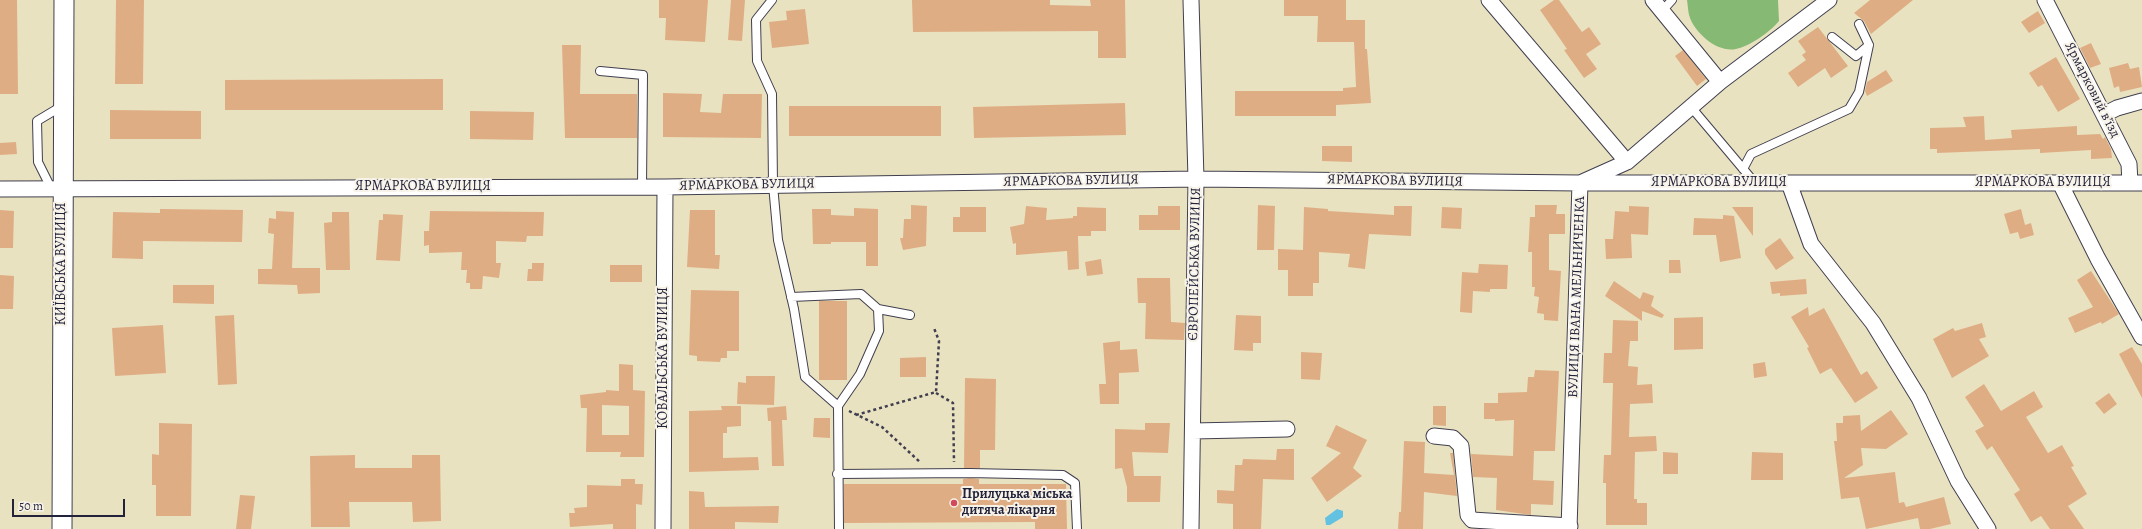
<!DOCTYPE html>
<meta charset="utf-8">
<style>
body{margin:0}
#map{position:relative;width:2142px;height:529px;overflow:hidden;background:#e9e2c0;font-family:Alegreya,serif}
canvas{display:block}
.scale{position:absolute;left:12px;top:499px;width:113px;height:18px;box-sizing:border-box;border:2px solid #22223b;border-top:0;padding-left:5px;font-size:12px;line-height:14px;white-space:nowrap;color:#22223b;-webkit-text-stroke:3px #f7f3e8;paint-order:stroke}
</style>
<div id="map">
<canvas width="2142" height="529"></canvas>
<div class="scale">50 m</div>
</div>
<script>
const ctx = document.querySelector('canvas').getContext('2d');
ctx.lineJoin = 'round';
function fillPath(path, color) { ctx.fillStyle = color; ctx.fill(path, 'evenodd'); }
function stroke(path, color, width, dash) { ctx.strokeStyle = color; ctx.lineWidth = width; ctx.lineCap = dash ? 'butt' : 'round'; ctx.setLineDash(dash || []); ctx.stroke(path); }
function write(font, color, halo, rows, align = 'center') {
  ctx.font = font + ' Alegreya,serif'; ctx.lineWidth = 4; ctx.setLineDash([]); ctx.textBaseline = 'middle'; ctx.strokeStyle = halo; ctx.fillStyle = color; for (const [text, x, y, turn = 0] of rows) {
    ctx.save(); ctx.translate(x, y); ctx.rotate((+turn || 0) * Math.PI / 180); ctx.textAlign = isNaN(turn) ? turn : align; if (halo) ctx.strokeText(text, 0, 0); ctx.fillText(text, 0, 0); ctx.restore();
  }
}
fillPath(new Path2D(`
 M1687 0H1778L1779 21C1770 32 1750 46 1736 49 1718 53 1696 34 1690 18 1688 13 1688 6 1687 0Z`), '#86b974');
fillPath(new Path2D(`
 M1337 509 1343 511V517L1330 525H1326L1325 518Z`), '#63c1e1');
fillPath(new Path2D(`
 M0 0H17L18 94H0Z
 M116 0H144L143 84H115Z
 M659 0H708L705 42 665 40 666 18H659Z
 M731 0H745L742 41 728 40Z
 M912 0H1050V5L1091 6 1090 0H1125L1126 58H1098V31L913 32Z
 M1284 0H1346V20H1365V49H1367L1371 103 1336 105V116H1235V91H1343V88L1356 87 1354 42H1317L1318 16H1284Z
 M1554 0H1559L1582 32 1589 27 1601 44 1586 54 1597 69 1584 78 1564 50 1567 49 1540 10Z
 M1870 0H1913L1871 34 1864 21 1854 13Z
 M805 9 809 44 772 48 769 22 787 20 786 11Z
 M2038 11 2045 23 2029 33 2021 22Z
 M1818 27 1848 66 1831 78 1825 68 1798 87 1788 73 1806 60 1802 55 1806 52 1798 41Z
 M2091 43 2101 64 2090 68 2080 48Z
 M562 45H581L580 94H637V138H565Z
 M1683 50 1706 79 1697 86 1675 56Z
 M2056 57 2080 99 2058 112 2042 85 2038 87 2029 73Z
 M2128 63 2130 69 2139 67 2142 87 2120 92 2119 86 2114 88 2109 68Z
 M1886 70 1893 81 1867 96 1865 91 1867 82Z
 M443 79V110H225V80Z
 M663 93 702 94 700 112 721 113 723 94H762L761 138 663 137Z
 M1125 103 1126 135 974 138 973 107Z
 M789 106H941V136H789Z
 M110 110 201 111V139H110Z
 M470 111 534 112 533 140 470 139Z
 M1984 116 1985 140 2012 138 2011 130 2077 126V135L2100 134 2103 139 2105 137 2111 149 2112 158 2091 159V150L2040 153V149L1937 153V149H1930V128L1966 127 1963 117Z
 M16 142 17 154 0 155V143Z
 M1322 146H1352V162L1322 161Z
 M911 205 927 206 926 246 903 250 900 238H903L904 219H911Z
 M1258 205 1275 206 1274 250H1257Z
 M1535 205H1557L1556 214H1565V234H1549V270L1561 271 1558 321 1544 320V314L1537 313 1539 297 1534 296 1535 287H1532V252H1528L1529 237 1530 217H1535Z
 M1026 206 1047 208 1046 220 1073 218V216H1077V207L1106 208V231H1091V236H1078L1079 269 1068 270 1067 251 1016 255V243L1013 244 1010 227 1024 224Z
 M1158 206H1180V230H1139V215H1158Z
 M1394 206H1412L1411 236 1369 234 1365 269 1348 267 1350 254 1319 252V283H1313V296H1288V270H1278V249L1303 250 1304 207 1328 209V211L1394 215Z
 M1629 206 1649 207 1648 235 1631 234 1632 258 1606 259 1605 239H1613L1615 211 1629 212Z
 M960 207H986V232H953V217H960Z
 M1442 207 1462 208 1461 229 1441 228Z
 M1732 207H1753V236Z
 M854 208 878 209V266H866V242H831V244H813L812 209H831V215L854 216Z
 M160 209 243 210 242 242 143 241V259L112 258 113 212 160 213Z
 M2021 209 2025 225 2031 223 2034 235 2020 239 2018 232 2010 234 2004 214Z
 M0 210 14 211 13 248H0Z
 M690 210H715V255H720L719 269 687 267Z
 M276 211 294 212 292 268H320V293L298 294 297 285 258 284V269H272L274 234 268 233 269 218 276 219Z
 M430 211 544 212 543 236H527L526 242 496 241V263H501L499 278 483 276 482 289H470V283H466L467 270H461L462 252 429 253V245L424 246V231H429Z
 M332 212H349L350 270H326L324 223 332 222Z
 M383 214 403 215 400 261 376 260 379 220H383Z
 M1723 215 1734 216 1741 258 1720 262 1716 235H1693L1694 218 1723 219Z
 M1780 238 1794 258 1776 270 1765 254V249Z
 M1101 259 1103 274 1087 276 1085 262Z
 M1669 260H1680L1681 273H1669Z
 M532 263H544L543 281H527L528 269H532Z
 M1479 264 1508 265 1507 289H1490V292L1473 291 1472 313 1460 312 1462 272 1478 273Z
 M610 265H642V282H610Z
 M2091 271 2119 314 2102 324 2101 322 2075 333 2068 318 2093 307 2077 280Z
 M0 275 14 276 13 309H0Z
 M1137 278H1170L1171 322 1185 323 1184 340 1145 339 1146 303H1138Z
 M1806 279 1807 294 1780 296V293L1772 294 1770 282Z
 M1614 281 1640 299 1643 292 1654 296 1651 306 1664 315 1662 318 1642 311V321L1605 296Z
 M173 285H214V304L173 303Z
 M691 290 739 291V351H727V358H721L720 362 697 361V356L689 355Z
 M819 301H847V380H819Z
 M1808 307 1809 316 1824 308 1861 375 1867 371 1878 388 1855 403 1831 368 1820 374 1807 348 1809 347 1791 317Z
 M234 315 237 384 218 385 215 316Z
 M1236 315 1261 316V343H1253V351L1234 350Z
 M1703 317V349L1674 350V318Z
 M1613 320 1638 321V341H1630L1628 366 1638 367 1637 385 1652 384 1653 403 1630 404 1629 437 1656 436 1657 451 1635 452 1634 499H1637V503H1647V525H1606V483H1603L1604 455H1611L1613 383H1603L1604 353H1612Z
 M1982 323 1986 337 1979 339 1989 356 1952 378 1933 339 1953 328 1955 331Z
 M163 325 166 373 115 376 112 328Z
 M1120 341V350L1137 349 1139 372 1119 373V404H1100L1099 384H1106L1103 343Z
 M2132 347 2142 364V398L2119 354Z
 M1301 352 1322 353 1320 380 1301 379Z
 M926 357V377H900V358Z
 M1765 362 1767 376 1754 378 1753 364Z
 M619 364 633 365V390L645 391 644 457H620L621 452H586L587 408H581L580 395 606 392V390L619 391ZM602 405 629 406V435H602Z
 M1535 370 1559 371 1555 451H1534L1533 480 1554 481 1553 505 1531 504V515L1496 510 1497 478 1473 477 1471 454 1513 456 1514 420 1495 421V419H1484V403H1498V393L1527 392 1528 377H1534Z
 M746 376H775L774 405 737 404 738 382 746 383Z
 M965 378 996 379 995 450H980V468H964Z
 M1984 384 2001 411 2034 391 2043 407 2026 417 2048 453 2062 445 2074 466 2071 467 2087 494 2068 506 2084 529H2050L2041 516 2031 522 2014 494 2020 490 1992 446 1987 450 1975 431 1984 426 1965 397Z
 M2109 393 2117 404 2104 414 2095 403Z
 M721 406H741V426L727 427V433H723V458L758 457 759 470 689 472V411L722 410Z
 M786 406 787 420H782L784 466H772L771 421H768L767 408Z
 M1433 406H1446V426L1433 425Z
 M1891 410 1908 434 1886 449 1861 448 1863 465 1844 478 1895 472 1899 503 1904 502 1906 507 1944 497 1951 524 1930 529H1920L1918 518 1866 529 1859 497 1841 499 1834 441H1837L1836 423H1843V416L1860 415 1861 431Z
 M814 418H830V438L813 437Z
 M159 423 192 424 191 516H156V485H152V454L159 455Z
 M1145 423H1170L1168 453 1132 452 1134 476H1161L1160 502H1127V487L1122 468 1115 469V429L1145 430Z
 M1336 425 1367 440 1353 468 1362 476 1327 502 1311 478 1341 453 1326 446Z
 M1404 441 1425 442 1424 473 1454 475 1450 453H1453L1457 496 1424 492 1423 529H1398L1399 512H1401Z
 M1277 449H1294V480L1263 479 1261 529H1233V504L1217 503V490L1234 491 1235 465H1242L1243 459 1276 460Z
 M1663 452 1678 453V474H1663Z
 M1752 452 1783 453V480H1751Z
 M355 455V468H412V455H440L441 521 413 522 412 502H349L350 527H311L310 456Z
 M970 478 979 479V484H1066L1067 529H1035V522L844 523V484H963V479Z
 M621 479H635V484H643L642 505 636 504V529H613V524L570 527 569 513H575L574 508 587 507V485L621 486Z
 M689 491 704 492 705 507 779 506 778 523 735 522V529H689Z
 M240 495 255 496 251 529H236Z`), '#dfad84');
const service = new Path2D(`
 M772 0 756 20 757 61 772 94 773 185 778 240 794 309 805 377 838 406 839 529
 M1662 11 1672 0
 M1832 37 1856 56 1869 45
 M600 71 643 75 642 187
 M1691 107 1755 183
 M1743 169 1751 154 1849 109 1859 92 1869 45 1859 24
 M51 188 38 162 37 121 62 106
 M791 297 861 294 878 309 879 331 860 374 838 406
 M878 309 910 315
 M837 474 970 473 1063 475 1075 483 1077 529`);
const minor = new Path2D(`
 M1191 0 1196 179 1191 529
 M1489 0 1627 162
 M1653 0 1720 82
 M2045 0 2129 164 2130 183
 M2105 114 2117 108 2142 101
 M1789 183 1811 244 1873 323 1919 398 1958 481 1988 529
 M2060 183 2098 259 2142 337
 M0 189 665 187 1196 179 1580 183H2142
 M1193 431 1287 429
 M1434 436 1453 438 1461 446 1468 515 1472 520 1570 526
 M663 529 665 187
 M1569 529 1580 183 1627 162 1720 82 1829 0`);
const tertiary = new Path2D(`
 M62 529 64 0`);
stroke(service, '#403f4f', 10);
stroke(minor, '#403f4f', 17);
stroke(tertiary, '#403f4f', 21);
stroke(new Path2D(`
 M936 393 953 403 954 462
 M849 411 882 427 921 463
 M856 415 936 392 939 341 934 328`), '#403f4f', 2.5, [3, 3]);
stroke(service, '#fff', 8);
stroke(minor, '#fff', 15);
stroke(tertiary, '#fff', 19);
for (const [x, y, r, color] of [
 [954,503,4,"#d1495b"]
]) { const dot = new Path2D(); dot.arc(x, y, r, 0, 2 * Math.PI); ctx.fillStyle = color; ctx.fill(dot); stroke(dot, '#f7f3e8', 1.5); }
write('14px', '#22223b', '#f7f3e8', [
 ["Ярмарковий вʼїзд",2092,90,63],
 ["ЯРМАРКОВА ВУЛИЦЯ",1071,181,-1],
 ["ЯРМАРКОВА ВУЛИЦЯ",1395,181,1],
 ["ЯРМАРКОВА ВУЛИЦЯ",1719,183],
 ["ЯРМАРКОВА ВУЛИЦЯ",2043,183],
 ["ЯРМАРКОВА ВУЛИЦЯ",747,185,-1],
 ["ЯРМАРКОВА ВУЛИЦЯ",423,187],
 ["КИЇВСЬКА ВУЛИЦЯ",62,264,-90],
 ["ЄВРОПЕЙСЬКА ВУЛИЦЯ",1195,264,-89],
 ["ВУЛИЦЯ ІВАНА МЕЛЬНИЧЕНКА",1577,297,-88],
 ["КОВАЛЬСЬКА ВУЛИЦЯ",664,358,-90]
]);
write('bold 14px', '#22223b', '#f7f3e8', [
 ["Прилуцька міська",962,495],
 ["дитяча лікарня",962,511]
], 'left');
</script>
